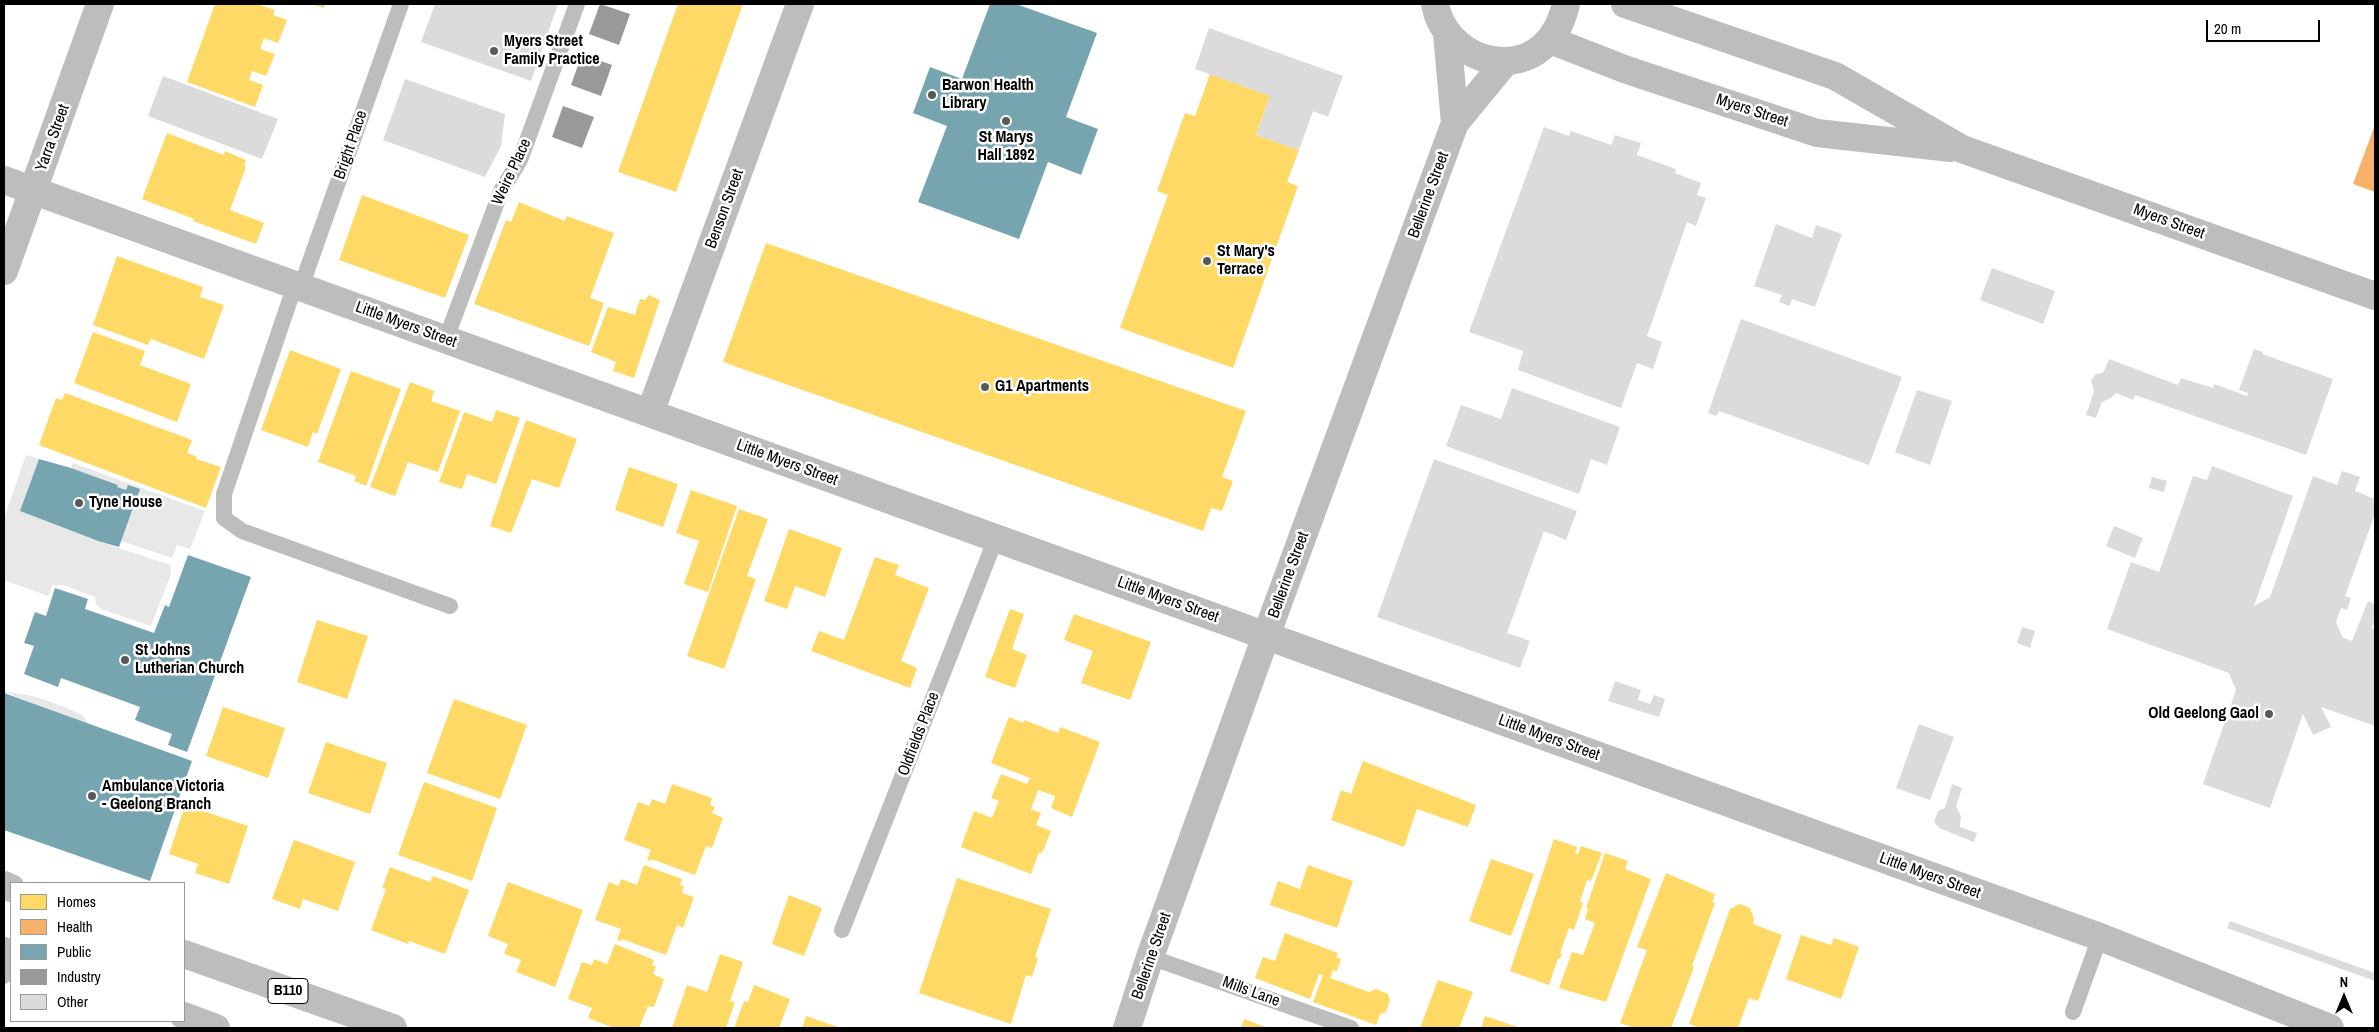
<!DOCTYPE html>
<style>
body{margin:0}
#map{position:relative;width:2379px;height:1032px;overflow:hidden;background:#fff;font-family:"Archivo Narrow",sans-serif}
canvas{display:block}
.frame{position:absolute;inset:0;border:5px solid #000;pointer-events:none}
.legend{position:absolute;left:10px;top:882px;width:175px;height:140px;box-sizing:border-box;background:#fff;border:1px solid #999;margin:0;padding:6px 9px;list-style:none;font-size:15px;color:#000}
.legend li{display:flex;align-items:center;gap:10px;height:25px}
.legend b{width:25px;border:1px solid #999}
.north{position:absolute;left:2319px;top:972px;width:50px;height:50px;-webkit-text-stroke:4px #fff;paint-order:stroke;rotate:0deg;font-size:14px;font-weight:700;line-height:20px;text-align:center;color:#000}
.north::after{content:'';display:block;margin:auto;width:18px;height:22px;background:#000;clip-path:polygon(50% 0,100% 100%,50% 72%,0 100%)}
.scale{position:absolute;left:2206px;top:20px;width:114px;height:22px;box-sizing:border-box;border:2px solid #000;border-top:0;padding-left:6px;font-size:15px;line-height:18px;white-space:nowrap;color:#000;-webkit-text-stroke:4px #fff;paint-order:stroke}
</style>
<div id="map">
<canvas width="2379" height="1032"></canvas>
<div class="frame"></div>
<ul class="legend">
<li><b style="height:14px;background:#ffd966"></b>Homes</li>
<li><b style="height:14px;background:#f6b26b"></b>Health</li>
<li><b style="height:14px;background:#76a5af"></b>Public</li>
<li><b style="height:14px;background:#999"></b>Industry</li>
<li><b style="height:14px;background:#dbdbdb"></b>Other</li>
</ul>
<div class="north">N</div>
<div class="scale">20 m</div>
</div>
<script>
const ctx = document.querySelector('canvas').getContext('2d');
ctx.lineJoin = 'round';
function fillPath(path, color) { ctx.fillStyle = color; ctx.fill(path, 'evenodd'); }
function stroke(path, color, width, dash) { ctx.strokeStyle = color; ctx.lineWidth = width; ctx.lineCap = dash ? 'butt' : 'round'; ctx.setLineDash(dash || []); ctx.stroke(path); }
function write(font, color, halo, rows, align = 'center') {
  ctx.font = font + ' "Archivo Narrow",sans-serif'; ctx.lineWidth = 5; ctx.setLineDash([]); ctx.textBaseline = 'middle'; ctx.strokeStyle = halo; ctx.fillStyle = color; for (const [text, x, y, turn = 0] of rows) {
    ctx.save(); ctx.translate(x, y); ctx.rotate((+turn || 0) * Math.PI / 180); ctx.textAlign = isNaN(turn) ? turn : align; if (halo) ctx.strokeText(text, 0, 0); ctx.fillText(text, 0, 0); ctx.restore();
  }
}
fillPath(new Path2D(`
 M26 455 39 459 20 511 97 541 170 565 171 574 151 626 101 609 96 604 95 597 63 585H53L48 596 4 580V518Z
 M73 463 205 511 190 549 177 545 172 558 121 541 139 495 128 485 126 490 117 487 118 485 71 468Z
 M4 692C32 693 58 704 83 715L88 724Z`), '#e8e8e8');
fillPath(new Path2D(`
 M215 4H257L275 10 273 15 287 20 278 43 264 38 260 49 275 54 266 76 252 71 249 80 263 85 255 107 187 82Z
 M311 4H325L324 8Z
 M678 4H743L676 192 618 172Z
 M1210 74 1270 96 1256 135 1299 150 1287 182 1298 186 1233 368 1120 328 1168 195 1157 191 1185 113 1195 116Z
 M167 133 224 155 225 151 246 160 244 166 246 167 230 210 264 223 256 244 193 221 194 219 142 199Z
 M362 195 469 235 445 298 339 260Z
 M519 202 565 221 567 216 614 233 590 298 604 303 589 346 474 304 506 220 511 222Z
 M766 243 1246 411 1222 477 1233 481 1222 511 1211 508 1203 531 723 362Z
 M117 256 203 287 200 297 224 305 204 359 151 339 148 345 93 325Z
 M648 295 660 300 634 378 613 371 616 362 591 352 608 307 635 315 640 299 646 300Z
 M93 332 145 351 140 365 191 384 177 422 74 383Z
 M290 350 341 369 317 434 313 432 308 447 261 430Z
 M351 371 401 389 366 486 354 481 356 476 318 462Z
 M410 382 434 391 431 401 460 411 438 472 408 462 395 496 370 487Z
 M65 393 192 440 187 453 196 456V459L221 467 206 508 39 445 56 398 62 400Z
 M496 410 520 418 496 484 467 474 462 489 439 482 464 412 492 422Z
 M526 420 577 439 559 488 532 479 511 533 490 526Z
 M629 467 678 484 663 527 615 510Z
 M691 490 737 506 708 592 684 584 699 541 676 533Z
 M739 509 768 519 747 576 756 579 724 669 687 656Z
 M789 529 842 548 825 597 795 586 787 609 764 601Z
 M875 557 899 565 895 575 929 588 901 661 917 668 910 688 811 651 819 631 844 640Z
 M1010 609 1024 614 1012 649 1027 655 1015 688 985 677Z
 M1074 614 1151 642 1130 700 1081 683 1093 651 1064 640Z
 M317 620 368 636 347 699 297 682Z
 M454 699 527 725 500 799 427 773Z
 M223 707 285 728 268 778 206 756Z
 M1009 717 1023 723 1024 720 1058 733 1060 727 1100 742 1072 817 1051 808 1055 796 1038 790 1031 809 1041 813 1036 825 1051 831 1042 853 1039 852 1031 874 961 847 974 811 992 818 999 801 991 798 1001 774 1027 784 1030 778 991 763Z
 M326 742 387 763 370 814 308 793Z
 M1363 761 1476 805 1468 827 1417 809 1404 847 1331 820 1341 790 1351 794Z
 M424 782 497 808 472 881 398 855Z
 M672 784 712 798 710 805 715 807 712 813 723 818 712 848 706 846 695 875 651 859V861L647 860 651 850 624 840 638 802 649 806 652 799 665 804Z
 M185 805 248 826 229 884 195 873 198 864 169 854Z
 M1554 839 1577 847 1575 854H1578L1581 846 1602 853 1591 881 1587 880 1580 902 1583 903 1574 930 1569 928 1560 953H1562L1560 959 1558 958 1549 985 1510 971Z
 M294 840 355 862 338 911 303 899 300 909 272 899Z
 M1605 853 1628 861 1625 869 1651 879 1606 1002 1559 988 1572 952 1583 955 1595 923 1585 919 1588 909 1586 908Z
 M1491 859 1534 874 1511 936 1469 921Z
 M644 865 682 879 680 885 684 886 682 893 694 897 683 928 677 925 666 955 622 939 621 941 617 940 621 929 595 920 609 882 619 886 621 879 637 885Z
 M1308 865 1353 881 1337 928 1270 905 1278 881 1300 889Z
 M390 867 430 882 433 876 469 890 445 954 409 941 408 944 371 930 386 889 382 888Z
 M1666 873 1715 894 1712 902 1715 903 1692 966 1694 967 1671 1028H1634L1620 1023 1647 950 1637 947Z
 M957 878 1051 909 1035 957 1038 958 1032 977 1026 975 1011 1024 919 993Z
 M508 882 583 910 555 987 516 972 521 960 504 954 508 944 488 936Z
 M789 895 822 908 804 956 772 944Z
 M1740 904 1750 908 1754 918 1753 924 1782 935 1758 1001 1749 998 1738 1028H1700L1689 1024 1730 909Z
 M1285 933 1338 953 1336 957 1341 959 1337 971 1333 970 1330 978 1369 992 1376 989 1388 994 1390 1000 1386 1012 1380 1014 1376 1025 1313 1002 1323 975 1319 974 1310 999 1255 978 1263 957 1275 961Z
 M1801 935 1831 945 1834 938 1859 947 1841 999 1786 979Z
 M615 944 654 960 652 965 656 967 653 974 664 979 654 1007 648 1006 639 1028H614L588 1018 592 1008 568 999 582 962 592 965 594 959 607 964Z
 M720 954 743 962 730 1001 735 1002 726 1028H672L687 985 707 992Z
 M1438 980 1473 992 1459 1028H1420Z
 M754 985 790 999 779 1028H734L744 1001 748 1002Z
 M806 1016 841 1028H802Z
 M1485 1016 1521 1028H1481Z
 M1244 1019 1268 1028H1241Z`), '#ffd966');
fillPath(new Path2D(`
 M2375 125V192L2353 184Z`), '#f6b26b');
fillPath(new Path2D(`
 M990 4H1016L1097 33 1066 117 1098 129 1081 175 1048 162 1019 239 918 202 947 126 913 113 930 67 962 79Z
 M39 459 71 468 118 485 117 487 126 490 128 485 140 489 119 547 98 541 20 511Z
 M188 555 251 577 187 752 168 745 172 734 135 720 140 707 61 678 58 687 24 674 34 646 24 643 35 612 46 616 55 588 88 599 85 609 154 633 165 605 169 607Z
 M4 693 192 761 150 881 4 830Z`), '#76a5af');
fillPath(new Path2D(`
 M600 4 630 14 619 45 589 34Z
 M582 54 612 65 601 96 571 85Z
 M563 106 594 117 582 148 552 137Z`), '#999');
fillPath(new Path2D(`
 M435 4H558L531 81 421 42Z
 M1209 28 1343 76 1328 117 1313 111 1299 150 1256 135 1270 96 1195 69Z
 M163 76 278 119 262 159 148 116Z
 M405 79 505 114 501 146 485 177 383 140Z
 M1544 127 1569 136 1571 131 1611 145 1615 135 1641 143 1637 155 1676 169 1675 173 1701 183 1697 195 1706 198 1696 226 1687 222 1647 336 1662 342 1653 369 1637 363 1621 408 1518 370 1523 351 1469 332Z
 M1776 224 1812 238 1816 225 1842 234 1815 307 1792 299 1790 306 1779 302 1782 295 1754 286Z
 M1992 268 2055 291 2043 324 1980 300Z
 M1741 319 1902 377 1869 465 1719 411 1716 416 1708 413Z
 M2254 349 2263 352 2262 354 2333 379 2306 455 2135 395 2133 400 2116 393 2111 398 2102 402 2096 418 2086 415 2094 391 2091 380 2096 374 2103 373 2109 359 2178 385 2181 378 2213 388 2214 384 2247 396 2248 393 2239 390Z
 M1512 388 1620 427 1607 465 1591 459 1579 494 1446 446 1461 405 1501 419Z
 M1917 390 1952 401 1930 465 1895 452Z
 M1434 459 1577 511 1566 540 1544 531 1507 633 1530 641 1520 668 1377 617Z
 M2212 466 2293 496 2254 606 2270 597 2313 476 2337 485 2342 471 2360 477 2355 491 2375 499V514L2345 596 2351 598 2347 610 2341 608 2336 622 2343 638 2352 641 2368 601 2375 604V618L2372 628 2375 629V726L2321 707 2331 727 2313 735 2303 714 2270 808 2203 784 2236 690 2229 673 2107 629 2131 562 2159 572 2193 476 2207 480Z
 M2152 477 2167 481 2164 492 2149 488Z
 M2114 526 2143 538 2135 558 2106 546Z
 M2022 627 2035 631 2030 648 2017 643Z
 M1615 681 1641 690 1638 700 1650 704 1654 695 1665 699 1659 717 1608 701Z
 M1919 724 1954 737 1930 800 1896 788Z
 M1952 784 1962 788 1956 806 1961 816 1960 827 1977 833 1974 842 1939 828 1934 822 1938 811 1945 808Z
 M2230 921 2375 973V981L2227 928Z`), '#dbdbdb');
stroke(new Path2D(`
 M295 285 224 494V518L242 531 450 606
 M301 287 401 4
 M446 339 501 191 520 160 577 4
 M842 930 996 538
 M1150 957 1351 1028
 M4 976 11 954
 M2073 1012 2100 937`), '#bdbdbd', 16);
stroke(new Path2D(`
 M1435 4C1444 56 1514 83 1550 39 1559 28 1563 17 1566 4
 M1625 4 1835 76 1962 149 2375 296
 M1447 34 1455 123
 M1550 40 1627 70 1817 133 1951 148
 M4 180 2100 937 2330 1028
 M650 413 800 4
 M1127 1028 1150 957 1266 636 1455 123 1506 61`), '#bdbdbd', 28);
stroke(new Path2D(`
 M4 271 100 4`), '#bdbdbd', 28);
stroke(new Path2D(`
 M4 885 11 888
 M4 951 11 954
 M184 954 393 1028
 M184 1016 216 1028`), '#bdbdbd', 28);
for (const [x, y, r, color] of [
 [494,51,5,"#595959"],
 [932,95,5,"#595959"],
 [1006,121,5,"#595959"],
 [1207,261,5,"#595959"],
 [985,387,5,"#595959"],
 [79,503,5,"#595959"],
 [125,660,5,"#595959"],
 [2269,714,5,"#595959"],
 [92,796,5,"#595959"]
]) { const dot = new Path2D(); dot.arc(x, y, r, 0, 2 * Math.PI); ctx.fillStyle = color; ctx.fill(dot); stroke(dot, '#fff', 2); }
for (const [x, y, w] of [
 [288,991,40]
]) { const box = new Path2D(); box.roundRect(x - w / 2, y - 12.5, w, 25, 4); ctx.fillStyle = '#fff'; ctx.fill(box); stroke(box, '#000', 1); }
write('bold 15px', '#000', null, [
 ["B110",288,991]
]);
write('bold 16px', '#000', '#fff', [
 ["Myers Street",504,42],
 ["Family Practice",504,60],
 ["Barwon Health",942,86],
 ["Library",942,104],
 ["St Marys",1006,138,"center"],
 ["Hall 1892",1006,156,"center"],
 ["St Mary's",1217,252],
 ["Terrace",1217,270],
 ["G1 Apartments",995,387],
 ["Tyne House",89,503],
 ["St Johns",135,651],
 ["Lutherian Church",135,669],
 ["Old Geelong Gaol",2259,714,"right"],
 ["Ambulance Victoria",102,787],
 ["- Geelong Branch",102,805]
], 'left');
write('16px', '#000', '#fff', [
 ["Myers Street",1752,111,18],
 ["Yarra Street",53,138,-70],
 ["Bright Place",351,145,-71],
 ["Weire Place",512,172,-65],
 ["Bellerine Street",1429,195,-70],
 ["Benson Street",725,209,-70],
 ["Myers Street",2169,222,20],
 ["Little Myers Street",406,325,20],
 ["Little Myers Street",787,463,20],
 ["Bellerine Street",1289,575,-70],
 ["Little Myers Street",1168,600,20],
 ["Oldfields Place",919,734,-69],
 ["Little Myers Street",1549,738,20],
 ["Little Myers Street",1930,876,20],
 ["Bellerine Street",1152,956,-71],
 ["Mills Lane",1251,992,20]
]);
</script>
